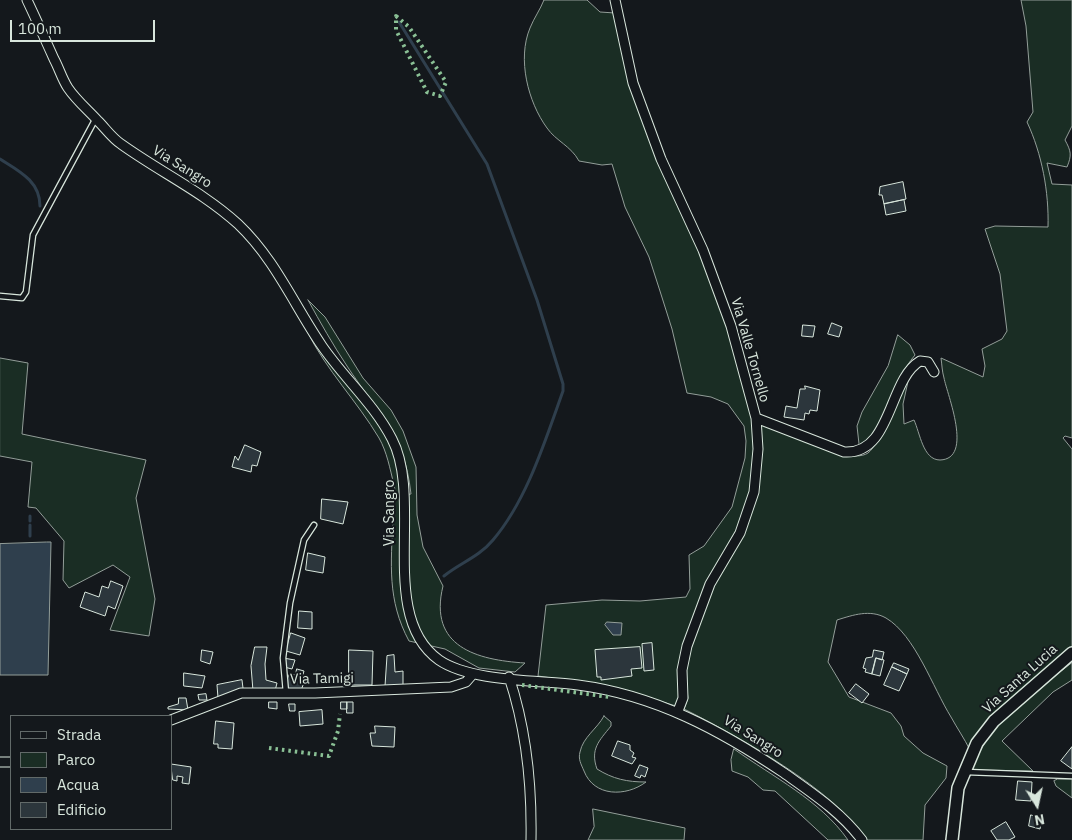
<!DOCTYPE html>
<style>
body{margin:0}
#map{position:relative;width:1072px;height:840px;overflow:hidden;background:#14181c;font-family:"IBM Plex Sans",sans-serif}
canvas{display:block}
.legend{position:absolute;left:10px;top:715px;width:162px;height:115px;box-sizing:border-box;background:#14181c;border:1px solid #626a69;margin:0;padding:6px 9px;list-style:none;font-size:15px;color:#d8e6dc}
.legend li{display:flex;align-items:center;gap:10px;height:25px}
.legend b{width:25px;border:1px solid #626a69}
.north{position:absolute;left:1012px;top:780px;width:50px;height:50px;-webkit-text-stroke:4px #14181c;paint-order:stroke;rotate:170deg;font-size:14px;font-weight:700;line-height:20px;text-align:center;color:#d8e6dc}
.north::after{content:'';display:block;margin:auto;width:18px;height:22px;background:#d8e6dc;clip-path:polygon(50% 0,100% 100%,50% 72%,0 100%)}
.scale{position:absolute;left:10px;top:20px;width:145px;height:22px;box-sizing:border-box;border:2px solid #d8e6dc;border-top:0;padding-left:6px;font-size:15px;line-height:18px;white-space:nowrap;color:#d8e6dc;-webkit-text-stroke:4px #14181c;paint-order:stroke}
</style>
<div id="map">
<canvas width="1072" height="840"></canvas>
<ul class="legend">
<li><b style="height:6px;background:#14181c"></b>Strada</li>
<li><b style="height:14px;background:#1a2d24"></b>Parco</li>
<li><b style="height:14px;background:#2f3f4d"></b>Acqua</li>
<li><b style="height:14px;background:#2c363c"></b>Edificio</li>
</ul>
<div class="north">N</div>
<div class="scale">100 m</div>
</div>
<script>
const ctx = document.querySelector('canvas').getContext('2d');
ctx.lineJoin = 'round';
function fillPath(path, color) { ctx.fillStyle = color; ctx.fill(path, 'evenodd'); }
function stroke(path, color, width, dash) { ctx.strokeStyle = color; ctx.lineWidth = width; ctx.lineCap = dash ? 'butt' : 'round'; ctx.setLineDash(dash || []); ctx.stroke(path); }
function write(font, color, halo, rows, align = 'center') {
  ctx.font = font + ' "IBM Plex Sans",sans-serif'; ctx.lineWidth = 4; ctx.setLineDash([]); ctx.textBaseline = 'middle'; ctx.strokeStyle = halo; ctx.fillStyle = color; for (const [text, x, y, turn = 0] of rows) {
    ctx.save(); ctx.translate(x, y); ctx.rotate((+turn || 0) * Math.PI / 180); ctx.textAlign = isNaN(turn) ? turn : align; if (halo) ctx.strokeText(text, 0, 0); ctx.fillText(text, 0, 0); ctx.restore();
  }
}
const green = new Path2D(`
 M544 0H587L600 12 615 13 631 86 700 250 763 425 845 456C852 456 862 457 868 453 880 444 901 393 909 377L903 404 904 424 914 420C920 433 923 460 940 460 974 459 947 394 944 378 942 371 942 365 941 358L983 377 985 366 982 349 1002 339 1007 331 1000 274 985 229 995 226 1048 227C1049 192 1042 154 1027 122L1033 112 1026 26 1021 0H1072V126L1065 140C1071 151 1072 155 1067 167L1047 163 1052 184 1072 185V438L1065 436 1063 438 1072 449V647L1059 657 970 750C964 738 957 728 951 717 933 688 915 635 886 618 870 609 853 615 837 620L828 662 849 697 891 713 901 726 904 736 923 753 947 766 946 778 925 805 923 840H866C837 791 736 735 684 709L688 698 686 683 676 706 608 686 538 676 546 605 602 600 640 601 686 597 690 589 689 555 704 546 732 507 745 458 746 441 744 426 728 404 711 397 687 393 672 329 659 288 649 257 625 207 612 164 602 165 579 161C571 146 556 141 547 128 528 102 517 59 530 28 534 18 540 10 544 0Z
 M308 300 325 317 363 378 391 410 403 431 416 467 417 515 423 547 443 586C428 647 477 660 525 663L515 672 479 668 445 649 409 641C387 600 391 564 393 519 393 508 397 495 394 485 390 469 387 452 379 438 357 401 326 370 307 331L383 430 393 449 403 495 411 494C404 432 379 415 347 366 333 345 320 322 308 300Z
 M898 335 910 345 915 355C890 384 888 432 854 451L859 444 857 426 862 412 888 366Z
 M0 358 28 363 22 434 146 460 136 498 155 599 149 636 110 630 130 577 113 565 69 588 63 580 64 541 36 508 28 507 32 462 0 456Z
 M1072 663V680L1053 692 1002 741 1033 771 970 770 990 733 1030 695Z
 M604 716 611 722V726C599 741 590 749 597 769 613 779 627 782 646 782 626 797 594 797 584 771 581 764 578 759 580 752 583 737 597 729 604 716Z
 M734 749C773 777 820 800 848 840H828L775 791 763 790 748 777 732 771 731 760Z
 M1058 779H1072V798L1056 786 1054 781Z
 M593 809 685 828 684 840H588L594 827Z`);
fillPath(green, '#1a2d24');
stroke(green, '#939e99', 1);
const water = new Path2D(`
 M47 542H51L48 675H0V544Z
 M607 622 622 623 621 635H613L605 625Z`);
fillPath(water, '#2f3f4d');
stroke(water, '#939e99', 1);
stroke(new Path2D(`
 M399 22 487 164 537 300 563 384V391C545 441 527 500 493 540 479 557 460 563 444 576
 M0 159C19 171 40 181 40 206
 M30 521V516
 M30 525V536`), '#2f3f4d', 3);
const building = new Path2D(`
 M903 182 906 199 884 204 882 195H879L880 187Z
 M904 200 906 211 886 215 884 204Z
 M832 323 842 327 839 337 828 334Z
 M803 325 815 326 813 337 802 336Z
 M805 386 820 390 817 411 810 410 809 414 805 413 804 420 784 417 786 406 797 408 800 389H805Z
 M245 445 261 452 257 466 252 465 251 472 232 467 235 456 238 460Z
 M322 499 348 502 343 524 321 519Z
 M308 553 325 557 323 573 306 570Z
 M111 581 123 586 115 609 108 606 105 616 80 607 85 592 99 597 102 586 108 588Z
 M299 611 312 612V629L298 628Z
 M291 633 305 638 300 655 286 651Z
 M652 643 654 670 644 671 642 644Z
 M255 647H267L265 664 266 680 277 683 275 691H253L251 666Z
 M640 647 642 668 631 669 632 676 601 680V677H597L595 650Z
 M202 650 213 652 210 664 201 661Z
 M349 650 373 651 372 685H349Z
 M874 650 884 652 882 660 876 658 872 674 865 672 866 669 863 668 866 658 872 657Z
 M394 655 395 672 403 671V686H385L387 656Z
 M283 658 295 660 292 669 284 667Z
 M876 658 884 660 880 676 872 674Z
 M894 663 909 669 907 674 892 667Z
 M892 667 907 674 899 691 884 685Z
 M297 669 304 671 302 678 305 680 300 693 284 688 289 674 295 675Z
 M184 673 205 676 202 688 184 686Z
 M242 680 244 696 218 698 217 685Z
 M856 684 869 694 862 703 849 693Z
 M206 694 207 700H199L198 695Z
 M179 698H186L188 710 168 709V707L178 704Z
 M269 702H277V709L269 708Z
 M341 702H347V709H341Z
 M347 702H353V713H347Z
 M289 704H295V711H290Z
 M322 710 323 724 300 726 299 712Z
 M216 721 234 723 232 749 218 748V744H214Z
 M375 726 395 727 394 747 372 746 370 733H375Z
 M618 741 630 745V750L634 753 632 757 636 758 632 764 612 756Z
 M1072 747V769L1061 761Z
 M171 764 191 767 189 784 182 783 183 777 177 776V781L173 780Z
 M640 765 648 768 645 777 641 775 640 778 635 776Z
 M1018 781 1032 782 1031 801 1016 800Z
 M1031 815 1042 818 1040 829 1029 826Z
 M1006 822 1015 837 1009 840H997L991 831Z`);
fillPath(building, '#2c363c');
stroke(building, '#d8e6dc', 1);
const service = new Path2D(`
 M0 296 22 298 26 292 33 235 96 118
 M286 693 283 658 290 603 304 540 314 525
 M966 772 1072 776`);
const minor = new Path2D(`
 M27 0C36 19 45 39 54 59 59 68 62 79 68 88 76 100 89 111 98 121 106 129 112 138 121 144 160 172 203 192 238 224 275 259 294 305 322 346 344 378 374 404 392 439 424 500 377 616 439 660 471 682 539 680 578 685 655 695 720 730 784 773 812 793 841 812 862 840
 M615 0 633 83 661 159 703 250 731 326 756 418 758 449 754 492 740 533 710 584 687 646 682 670 683 698 678 711
 M756 418 844 452C892 455 888 380 920 361L928 362 934 372
 M509 677C527 731 532 784 531 840
 M171 720 241 693H315L451 687 466 682 473 674
 M0 762H11`);
const tertiary = new Path2D(`
 M952 840 958 788 977 743 994 721 1072 653`);
stroke(service, '#d8e6dc', 7);
stroke(minor, '#d8e6dc', 11);
stroke(tertiary, '#d8e6dc', 14);
stroke(service, '#14181c', 4.5);
stroke(minor, '#14181c', 9);
stroke(tertiary, '#14181c', 11);
stroke(new Path2D(`
 M396 16 409 27 446 82 440 96 427 92 396 30Z
 M522 685 609 697
 M269 748 329 756 338 731 340 714`), '#8ac095', 4, [2.5, 4]);
write('14px', '#d8e6dc', '#14181c', [
 ["Via Sangro",182,167,32],
 ["Via Valle Tornello",750,350,74],
 ["Via Sangro",390,513,-90],
 ["Via Tamigi",322,679,-1],
 ["Via Santa Lucia",1020,679,-42],
 ["Via Sangro",753,737,32]
]);
</script>
